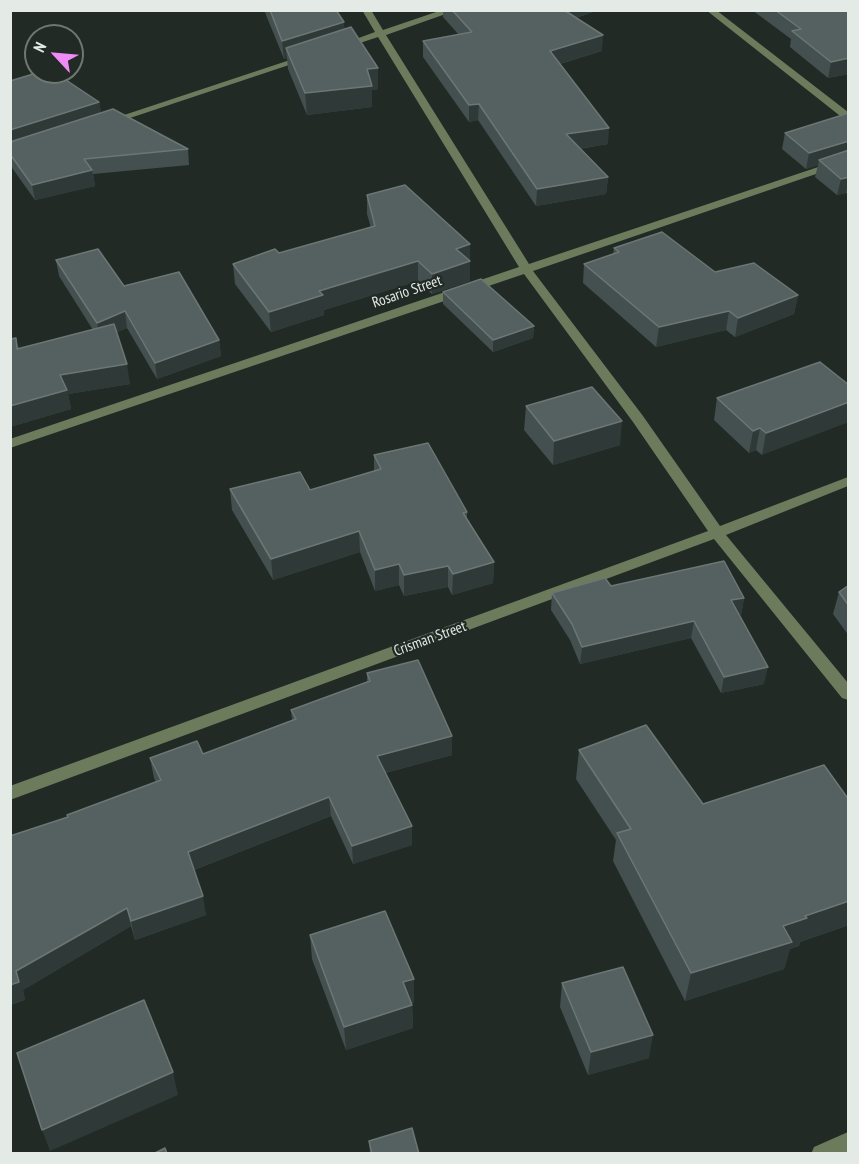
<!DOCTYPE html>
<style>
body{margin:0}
#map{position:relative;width:859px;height:1164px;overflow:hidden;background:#212a25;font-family:"PT Sans Narrow",sans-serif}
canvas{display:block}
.frame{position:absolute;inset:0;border:12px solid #e4eae6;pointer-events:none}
.north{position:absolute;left:24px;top:24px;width:60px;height:60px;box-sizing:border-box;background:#212a25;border:2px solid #6f7772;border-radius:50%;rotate:296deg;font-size:16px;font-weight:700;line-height:24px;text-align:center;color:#e4eae6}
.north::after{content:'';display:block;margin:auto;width:21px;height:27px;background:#f08bf5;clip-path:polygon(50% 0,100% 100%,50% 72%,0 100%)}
</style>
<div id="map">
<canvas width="859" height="1164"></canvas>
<div class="frame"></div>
<div class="north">N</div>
</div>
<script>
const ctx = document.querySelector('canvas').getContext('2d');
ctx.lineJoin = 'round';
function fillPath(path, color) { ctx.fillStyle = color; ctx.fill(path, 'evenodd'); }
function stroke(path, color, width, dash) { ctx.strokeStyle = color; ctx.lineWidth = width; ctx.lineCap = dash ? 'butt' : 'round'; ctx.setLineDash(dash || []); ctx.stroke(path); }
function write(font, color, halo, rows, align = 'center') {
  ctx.font = font + ' "PT Sans Narrow",sans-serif'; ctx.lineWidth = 4.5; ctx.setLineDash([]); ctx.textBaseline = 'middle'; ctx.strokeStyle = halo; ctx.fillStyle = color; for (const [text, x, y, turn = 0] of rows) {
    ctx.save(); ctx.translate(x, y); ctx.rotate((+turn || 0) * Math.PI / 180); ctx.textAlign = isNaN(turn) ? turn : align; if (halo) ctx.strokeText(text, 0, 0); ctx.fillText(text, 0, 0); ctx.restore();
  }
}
fillPath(new Path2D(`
 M362 10H371L383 30 442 10H457L386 35 529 264 848 157V163L533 271 643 416 720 526 848 477V486L726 535 848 683V700L842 698 714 539 10 800V786L708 531 633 422 524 274 10 448V439L519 267 378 37 342 49 337 46 375 32Z
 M706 10H716L848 112V120L844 119Z
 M302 56 310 58 112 124 103 122Z
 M848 1132V1152L811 1154 814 1147Z`), '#6d7b5d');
fillPath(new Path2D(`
 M264 10H336L345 29 378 89 372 90V107L307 115 288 69 287 58 284 59Z
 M443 10H598L576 18 602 51 560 64 608 144 579 149 608 177 606 194 536 206 478 120 469 122 423 57V41L459 35 443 17Z
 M752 10H847L849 11V74L828 78 790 47 791 39Z
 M10 81 99 102 101 113 188 149 189 165 93 174 95 186 35 200 10 165Z
 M849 113V195L846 193 837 195 815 177 818 165 806 169 782 149 785 133Z
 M367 195 470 244V281L432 294 418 281 324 310V315L271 332 235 284 233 264 279 253 371 228 367 214Z
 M614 248 715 272 798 295 794 314 735 337 726 330 656 347 583 283 584 264 613 254Z
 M56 260 124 286 219 340 221 356 157 379 127 328 117 332 130 384 68 394 71 409 10 427 16 338 19 349 93 330 59 276Z
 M443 292 534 326 533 338 493 352 443 304Z
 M820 362 762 455 756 450 749 453 714 420 717 398Z
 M526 406 620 445 553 465 524 430Z
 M374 455 467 512V518L494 562 493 583 452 595 448 587 404 596 399 585 375 591 360 552 273 580 232 510 230 489 310 490 374 471Z
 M849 585V636L833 614 839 592Z
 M611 586 744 598 741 615H739L764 684 721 693 691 638 580 664 570 640 551 610 552 593Z
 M367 673 452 755 385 773 412 845 353 864 331 816 194 870 206 915 135 940 131 926 23 990 25 1000 10 1005V836L68 818 156 782 154 778 150 758 203 754 292 720 291 710 367 683Z
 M579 750 703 804 849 800V925L800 942 799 946 790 949 784 969 685 1001 613 861 616 840 576 779Z
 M310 935 414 979V1002L412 1003 413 1028 346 1050 312 959Z
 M562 983 649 1058 588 1075 560 1007Z
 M369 1141 419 1154H370Z`), '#44504f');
fillPath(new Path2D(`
 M560 10H598L559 24Z
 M344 22 345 39 286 48 287 58 284 59 282 41Z
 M603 35 602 51 549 67 550 51Z
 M849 58V74L828 78 831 62Z
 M378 68V89L372 90V107L307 115 305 93 367 69Z
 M99 102 102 117 10 146V130Z
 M479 104 478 120 469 122V105Z
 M609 128 608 144 564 151 566 134Z
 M849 141V155L819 160 818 165 806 169 809 153Z
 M92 170 95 186 35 200 32 185Z
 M608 177 606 194 536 206 537 189Z
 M849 177 846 193 837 195 841 179Z
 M470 244V281L432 294V274L456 249Z
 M418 261V281L324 310V315L271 332 269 312 319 291Z
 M798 295 794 314 735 337 738 318Z
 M125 311 127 328 100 340 97 323Z
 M729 311 726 330 656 347 659 327Z
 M534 326 533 338 493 352V340Z
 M219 340 221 356 157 379 155 363Z
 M127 364 130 384 68 394 71 409 10 427V406L60 375Z
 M849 402V422L762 455 766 433Z
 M622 421 620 445 553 465 554 441Z
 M760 428 756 450 749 453 753 431Z
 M359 531 360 552 273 580 271 559Z
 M494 562 493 583 452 595 453 574Z
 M399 564V585L375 591V570Z
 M448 566V587L404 596V575Z
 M744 598 741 615 728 617 731 600Z
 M694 621 691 638 580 664 582 647Z
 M768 667 764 684 721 693 724 677Z
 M452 736V755L377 775V756Z
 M329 797 331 816 191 871 188 852Z
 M412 826V845L353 864 352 846Z
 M203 896 206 915 135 940 131 921Z
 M849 901V925L800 942 799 946 790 949 784 969 685 1001 691 973 805 916Z
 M127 908 131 926 23 990 25 1000 10 1005V985L16 971Z
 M414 979V1002L404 1005 403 982Z
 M412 1005 413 1028 346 1050 344 1027Z
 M653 1035 649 1058 588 1075 591 1052Z
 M173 1072 178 1095 50 1151 42 1130Z`), '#2f3a38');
const building = new Path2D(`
 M270 10H336L344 22 282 41Z
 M452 10H564L603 35 550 51 609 128 566 134 608 177 537 189 479 104 469 105 423 41 472 32Z
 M775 10H847L849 11V58L831 62 792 31 801 29Z
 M351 27 378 68 367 69 372 86 305 93 286 48Z
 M40 72H54L99 102 10 130V81Z
 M113 109 188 149 84 159 92 170 32 185 10 154V142Z
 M849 113V141L809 153 785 133Z
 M849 150V177L841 179 819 160Z
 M405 185 470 244 456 249 470 261 432 274 418 261 319 291 323 295 269 312 233 264 275 249 279 253 375 226 367 195Z
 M662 232 715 272 754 263 798 295 738 318 729 311 659 327 584 264 619 252 614 248Z
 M98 249 124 286 179 272 219 340 155 363 125 311 97 323 56 260Z
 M481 279 534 326 493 340 443 292Z
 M114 324 127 364 60 375 67 390 10 406V339L16 338 17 349Z
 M820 362 849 385V402L766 433 760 428 753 431 717 398Z
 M592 387 622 421 554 441 526 406Z
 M428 443 467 512 463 513 494 562 453 574 448 566 404 575 399 564 375 570 359 531 271 559 230 489 300 472 310 490 381 469 374 455Z
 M724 561 744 598 731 600 768 667 724 677 694 621 582 647 572 624 552 593 605 578 611 586Z
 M849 585V606L839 592Z
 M418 660 452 736 377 756 412 826 352 846 329 797 188 852 203 896 131 921 127 908 16 971 19 982 10 985V836L68 817 67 815 161 780 150 758 197 741 203 754 296 719 291 710 370 681 367 673Z
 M646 725 703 804 824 765 849 800V901L805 916 807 918 783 926 792 942 691 973 617 833 631 829 579 750Z
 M385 911 414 979 403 982 412 1005 344 1027 310 935Z
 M623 967 653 1035 591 1052 562 983Z
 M144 1000 173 1072 42 1130 17 1053Z
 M412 1128 419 1154H372L369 1141Z
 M165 1148 167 1154H153Z`);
fillPath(building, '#556060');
stroke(building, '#6c7675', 1.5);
write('15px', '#e4eae6', '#212a25', [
 ["Rosario Street",407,292,-19],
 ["Crisman Street",430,639,-20]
]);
</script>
